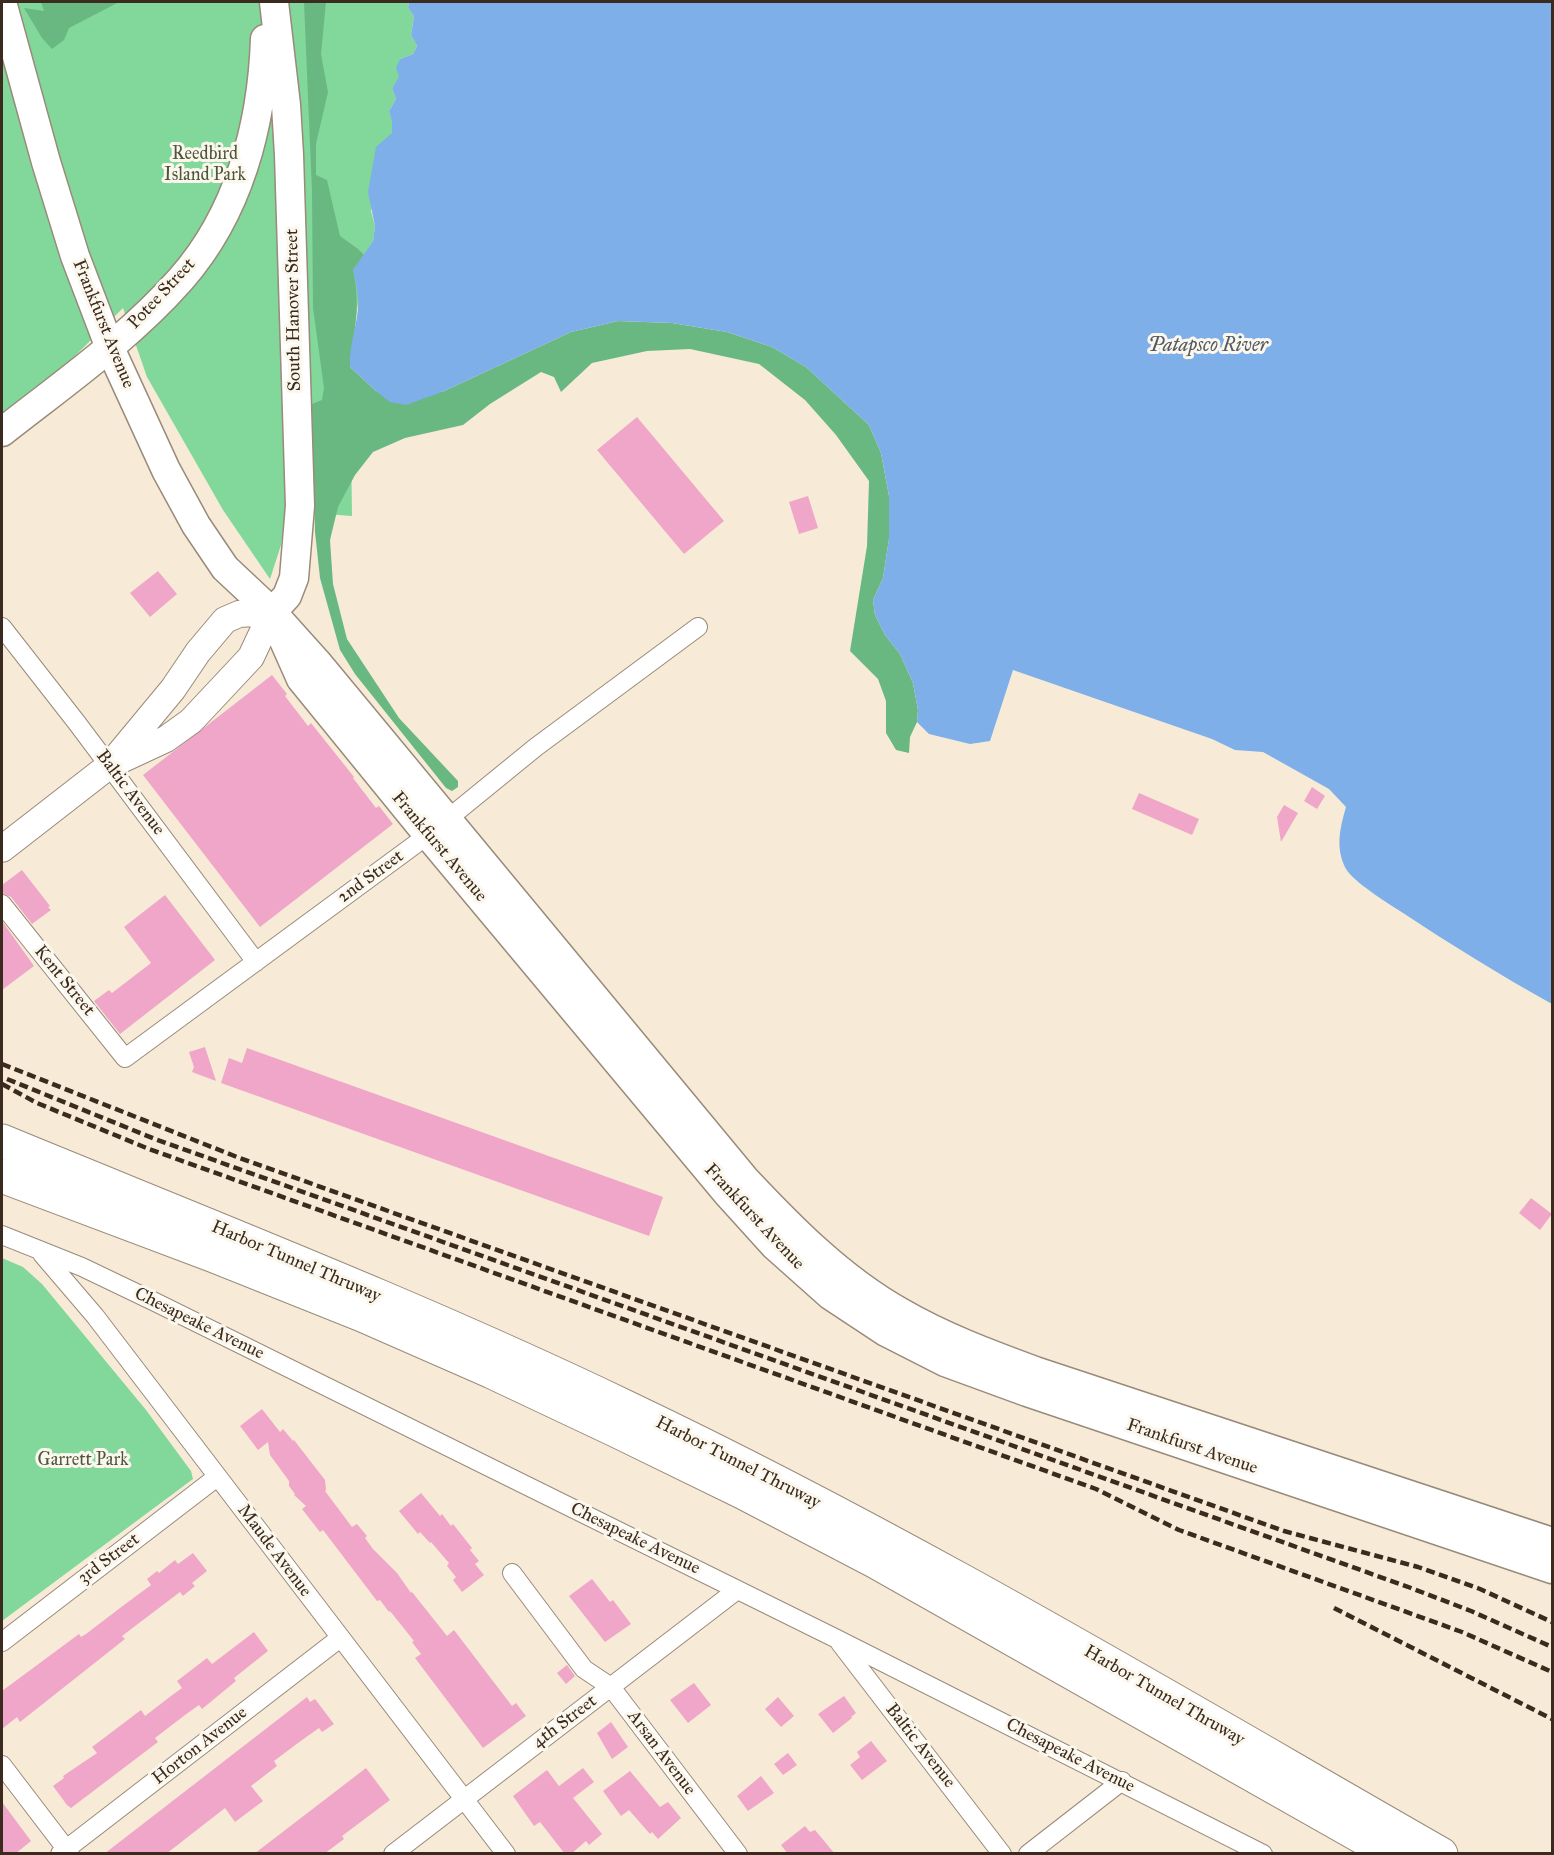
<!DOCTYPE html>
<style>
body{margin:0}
#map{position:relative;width:1554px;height:1855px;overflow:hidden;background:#f7ebd7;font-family:"IM FELL Great Primer",serif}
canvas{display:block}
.frame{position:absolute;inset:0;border:3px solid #3b2a1e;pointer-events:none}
</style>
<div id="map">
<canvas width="1554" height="1855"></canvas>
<div class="frame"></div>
</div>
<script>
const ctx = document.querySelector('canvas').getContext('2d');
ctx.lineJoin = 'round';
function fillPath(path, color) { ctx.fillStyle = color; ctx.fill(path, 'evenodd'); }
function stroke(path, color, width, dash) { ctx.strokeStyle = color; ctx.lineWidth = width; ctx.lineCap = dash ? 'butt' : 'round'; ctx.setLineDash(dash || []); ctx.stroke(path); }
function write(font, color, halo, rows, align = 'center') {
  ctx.font = font + ' "IM FELL Great Primer",serif'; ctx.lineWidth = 6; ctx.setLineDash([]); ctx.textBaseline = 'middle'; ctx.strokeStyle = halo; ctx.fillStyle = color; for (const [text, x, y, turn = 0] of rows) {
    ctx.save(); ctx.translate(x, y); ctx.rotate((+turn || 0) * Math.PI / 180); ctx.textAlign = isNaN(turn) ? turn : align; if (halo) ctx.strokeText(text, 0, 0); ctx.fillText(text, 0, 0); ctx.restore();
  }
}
fillPath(new Path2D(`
 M2 2H409L408 8 414 16 411 35 417 46 413 54 400 59 399 78 392 88 396 99 389 111 393 121 392 133 371 211 375 226 373 241 364 255 350 367 352 516 286 511 281 545 270 579 223 510 147 377 123 308 72 359 2 414Z
 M2 1258 23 1267 42 1284 146 1410 191 1471 193 1479 2 1621Z`), '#82d79a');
fillPath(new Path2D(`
 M41 2H119L69 28 64 40 52 49 42 38 24 8 44 11Z
 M304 2H326L321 54 328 92 316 144V175L327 180 340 236 358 249 364 255 353 270C361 303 354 334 350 367L376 391 442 392 571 332 618 321 672 323 727 332 772 347 806 367 869 425 881 453 889 496V539L883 578 873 600 875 615 885 635 900 654 913 683 918 710 917 722 910 737 909 753 896 750 886 733V701L878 679 850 651 867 546 869 481 836 435 805 400 759 364 690 349 647 351 592 363 561 392 554 377 541 372 490 404 463 425 405 438 373 452 355 475 338 507 330 540 333 584 347 639 399 718 458 781V787L452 791 446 788 355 674 340 650 320 578 315 532 312 404 322 400 324 388 313 308 312 191Z`), '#69b882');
fillPath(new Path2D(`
 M409 2H1552V1004C1500 975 1450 944 1400 911 1386 902 1354 882 1346 869 1335 848 1340 828 1346 807L1329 789 1263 752 1235 750 1212 739 1013 670 990 741 970 744 929 734 917 722 918 710 913 683 900 654 885 635 875 615 873 600 883 578 889 539V496L881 453 869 425 806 367 772 347 727 332 672 323 618 321 571 332 442 392 406 405 390 402 376 391 350 367C349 347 356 329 358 309 359 296 356 283 353 270L373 241 375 226 368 192 376 147 392 133V121L389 111 396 99 392 88 399 77 396 68 400 59 413 54 417 46 411 35 414 16 408 8Z`), '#7eafe9');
fillPath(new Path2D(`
 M637 417 724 521 684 554 597 450Z
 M808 496 818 528 799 534 789 502Z
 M158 571 177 594 150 617 130 593Z
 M272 675 287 694 285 696 308 726 311 723 354 777 353 778 376 808 379 806 393 824 260 927 143 775Z
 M1312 787 1325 796 1317 809 1304 801Z
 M1139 793 1199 819 1192 835 1132 809Z
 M1284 805 1298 813 1281 842 1277 817Z
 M22 870 50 906 48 907 51 910 32 924 11 897 2 893V885Z
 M165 895 215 960 120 1034 94 1001 109 990 112 993 151 963 124 927Z
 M2 921 34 966 2 990Z
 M205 1047 216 1081 192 1072 194 1067 189 1052Z
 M247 1048 663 1197 649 1236 221 1083 229 1058 242 1063Z
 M1531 1198 1552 1214 1540 1230 1519 1213Z
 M262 1409 280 1432 283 1429 293 1441 294 1440 325 1480 326 1490 325 1491 352 1527 357 1524 367 1536 365 1538 373 1549 397 1573 411 1593 412 1592 447 1636 454 1630 512 1706 516 1703 526 1716 483 1748 415 1658 421 1654 412 1642 414 1641 390 1611 389 1612 380 1600 377 1601 323 1530 320 1532 302 1509 306 1506 294 1495 295 1494 289 1486V1481L270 1455 268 1442 258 1450 240 1426Z
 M421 1493 440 1516 442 1514 451 1526 453 1524 472 1548 470 1550 479 1561 475 1564 484 1575 462 1592 453 1580 456 1577 447 1566 449 1563 431 1542 430 1543 420 1532 418 1534 399 1511Z
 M193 1553 207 1571 192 1583 195 1586 183 1596 180 1592 122 1636 125 1639 20 1722 17 1717 2 1729V1691L79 1634 81 1637 86 1634 120 1608 151 1585 147 1579 157 1571 159 1573 175 1560 178 1564Z
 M592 1579 610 1602 613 1600 631 1624 605 1642 569 1596Z
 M254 1632 268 1651 234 1678 236 1681 202 1709 199 1705 185 1715 155 1738 158 1742 71 1808 67 1805 53 1786 64 1778 63 1776 97 1753 92 1747 141 1710 145 1716 171 1696 182 1688 177 1681 207 1658 212 1664Z
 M567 1665 575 1676 566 1684 557 1673Z
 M694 1683 711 1705 688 1723 670 1700Z
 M844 1696 856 1713 851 1717 852 1718 833 1733 818 1714Z
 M307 1697 310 1702 315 1699 334 1724 322 1732 319 1728 298 1743 274 1761 277 1766 251 1786 263 1801 235 1822 225 1808 166 1854H104Z
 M778 1697 794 1716 781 1727 765 1709Z
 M611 1722 628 1747 612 1759 597 1733Z
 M871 1741 887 1761 862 1780 850 1765 860 1757 857 1752Z
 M788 1753 797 1765 783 1775 774 1764Z
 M366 1768 390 1800 342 1836 344 1839 324 1854H254Z
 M583 1768 594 1782 573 1798 602 1834 589 1845 586 1841 571 1854H565L540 1822 534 1826 513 1796 547 1770 559 1786Z
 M630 1771 660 1807 668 1802 681 1818 658 1839 652 1832 650 1834 629 1810 621 1816 603 1791Z
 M761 1776 774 1793 748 1811 737 1796Z
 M2 1802 31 1841 15 1854H2Z
 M805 1826 810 1832 815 1830 835 1854H788L781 1845Z`), '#efa6c8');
const minor = new Path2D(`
 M2 627 77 723 256 962
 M2 904 125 1058 428 835 536 747 698 627
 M2 1235 82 1267 155 1302 837 1639 1263 1854
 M42 1254 95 1316 506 1854
 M512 1573 584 1669 611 1687 738 1854
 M2 1642 217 1477
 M840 1643 1002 1854
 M2 1765 70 1854
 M60 1854 340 1638
 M393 1854 737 1590
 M1028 1854 1122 1781`);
const secondary = new Path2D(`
 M2 849 110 765 166 739 191 721 251 657 272 612 239 614 225 620 198 652 173 689 110 765`);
const primary = new Path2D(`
 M2 2 46 162 75 256 110 348 166 470 196 525 225 568 272 612 316 661 744 1178C791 1228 840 1278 900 1312 943 1337 989 1354 1035 1371L1552 1542
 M2 432C63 384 129 338 181 279 239 213 262 125 265 39
 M272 612 287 596 294 578 300 506 289 155 286 105 274 2
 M281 634 301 679 428 835 727 1193 775 1246 830 1295 886 1332 945 1362 1027 1392 1552 1569`);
const motorway = new Path2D(`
 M2 1141C211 1227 422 1309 626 1407 906 1540 1172 1700 1441 1854
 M2 1176 212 1255 362 1315 492 1372 615 1430 742 1492 876 1562 1392 1854`);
stroke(minor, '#998a7a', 20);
stroke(secondary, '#998a7a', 28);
stroke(primary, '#998a7a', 31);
stroke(motorway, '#998a7a', 35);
stroke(minor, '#fff', 18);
stroke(secondary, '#fff', 26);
stroke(primary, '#fff', 28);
stroke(motorway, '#fff', 33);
stroke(new Path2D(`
 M2 1064 237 1157 1284 1531 1418 1567 1480 1589 1552 1622
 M7 1079 155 1139 1411 1588 1471 1611 1552 1647
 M2 1084 37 1103 149 1149 1096 1489 1179 1530 1462 1632 1552 1672
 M1334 1608 1552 1719`), '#3b2a1e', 4.5, [9, 4.5]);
write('18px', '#4d553d', '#fbf7ec', [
 ["Reedbird",205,155],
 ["Island Park",205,176],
 ["Garrett Park",83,1461]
]);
write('18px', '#3b2a1e', '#fbf7ec', [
 ["Potee Street",162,294,-47],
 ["South Hanover Street",294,310,-91],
 ["Frankfurst Avenue",103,324,68],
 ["Baltic Avenue",130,793,53],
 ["Frankfurst Avenue",439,847,50],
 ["2nd Street",371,877,-36],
 ["Kent Street",64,981,51],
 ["Frankfurst Avenue",754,1217,47],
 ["Harbor Tunnel Thruway",296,1262,23],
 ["Chesapeake Avenue",199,1324,26],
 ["Frankfurst Avenue",1192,1447,19],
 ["Harbor Tunnel Thruway",738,1463,27],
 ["Chesapeake Avenue",635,1539,26],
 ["Maude Avenue",274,1551,53],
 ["3rd Street",109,1559,-37],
 ["Harbor Tunnel Thruway",1164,1696,30],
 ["4th Street",565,1722,-37],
 ["Horton Avenue",200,1746,-38],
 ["Baltic Avenue",920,1746,52],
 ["Arsan Avenue",661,1753,53],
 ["Chesapeake Avenue",1070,1756,27]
]);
write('italic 20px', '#525965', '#fbf7ec', [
 ["Patapsco River",1208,346]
]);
</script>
